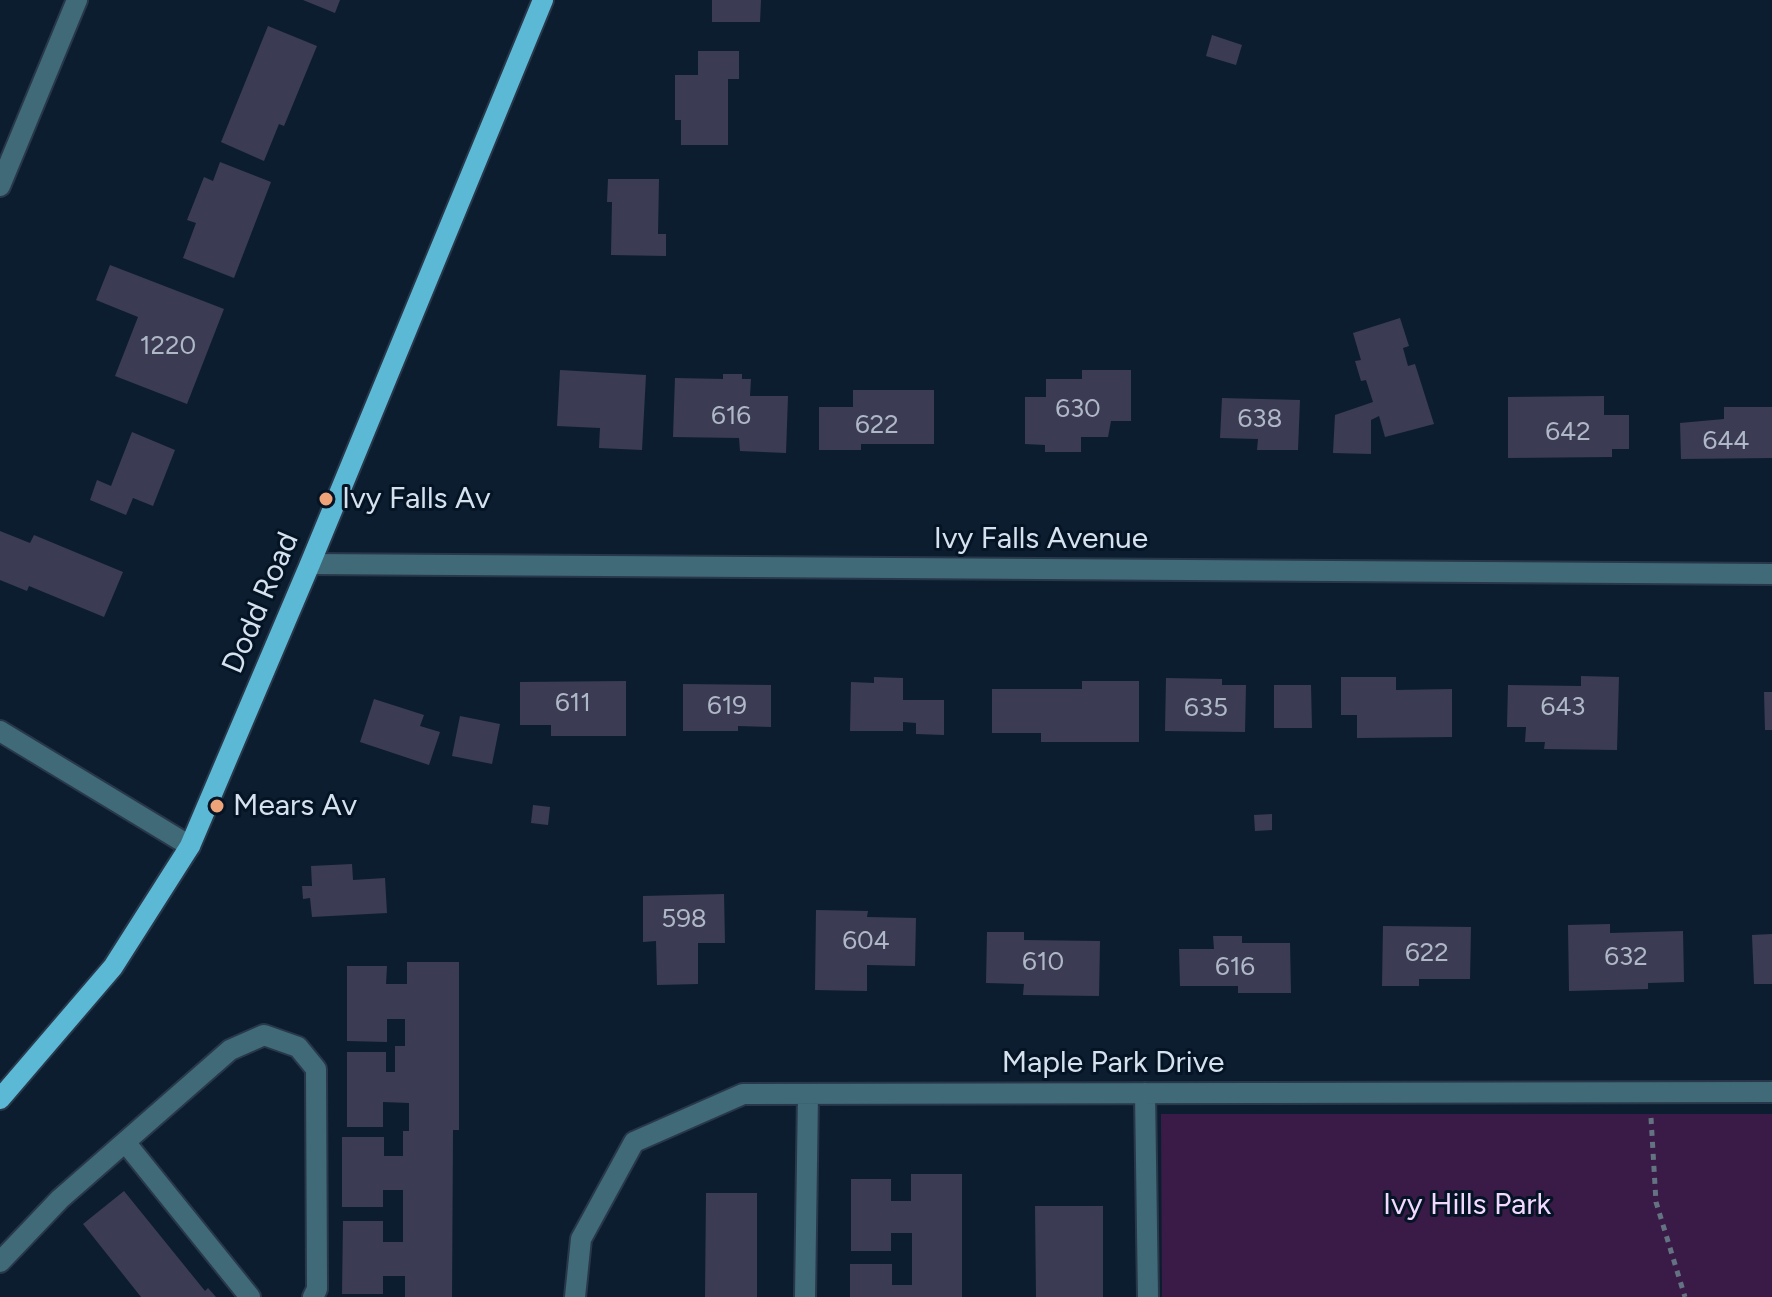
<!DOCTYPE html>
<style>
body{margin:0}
canvas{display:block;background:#0c1d2f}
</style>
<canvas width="1772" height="1297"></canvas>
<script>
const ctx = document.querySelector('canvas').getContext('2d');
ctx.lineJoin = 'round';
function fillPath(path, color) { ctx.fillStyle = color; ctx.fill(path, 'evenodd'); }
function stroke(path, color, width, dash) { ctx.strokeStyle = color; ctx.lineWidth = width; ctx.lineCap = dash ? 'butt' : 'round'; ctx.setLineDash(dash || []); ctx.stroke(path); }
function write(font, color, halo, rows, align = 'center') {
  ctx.font = font + ' Figtree,sans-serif'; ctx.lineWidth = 6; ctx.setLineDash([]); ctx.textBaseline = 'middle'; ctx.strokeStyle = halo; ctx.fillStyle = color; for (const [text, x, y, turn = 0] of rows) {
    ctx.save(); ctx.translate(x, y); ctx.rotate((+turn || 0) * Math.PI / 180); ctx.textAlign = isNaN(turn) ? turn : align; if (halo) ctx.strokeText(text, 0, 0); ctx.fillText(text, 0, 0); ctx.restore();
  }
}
fillPath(new Path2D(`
 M1161 1114H1772V1297H1162Z`), '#3a1b47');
fillPath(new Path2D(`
 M303 0H340L335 13Z
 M712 0H761L760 22H712Z
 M268 26 317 46 284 126 279 124 264 161 221 142Z
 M1212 35 1242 45 1236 65 1206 56Z
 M698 51H739V79H728V145H681V120H675V75H698Z
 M220 162 271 182 234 278 183 258 196 223 187 220 204 177 213 181Z
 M608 179H659L658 234H666V256L611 255 612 202H607Z
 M110 265 224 309 187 404 115 376 138 317 96 300Z
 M1400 318 1409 346 1403 348 1408 366 1415 364 1434 424 1385 437 1379 416 1371 420V454L1333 453 1335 415 1373 402 1366 380 1361 381 1355 361 1361 360 1353 333Z
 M560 370 646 375 642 450 599 448 600 428 557 426Z
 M1082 370H1131V421H1111L1108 437H1081V452H1045V445L1025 444V397H1046V379H1082Z
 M723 374H742V379H751L750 396H788L786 453 740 451 739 438 673 437 675 378 723 379Z
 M853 390H934V444H861V450H819V407H853Z
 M1604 396V415H1629V449H1612V457L1508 458V397Z
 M1222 398 1300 400 1298 450H1257L1258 439 1220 438Z
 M1724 407H1772V458L1681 459 1680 423 1724 419Z
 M132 432 175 450 153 506 133 498 126 515 90 500 97 480 111 486Z
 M0 531 30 543 34 535 123 572 104 617 29 586 27 591 0 580Z
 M1581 676 1619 677 1617 750 1544 749 1545 742H1525L1526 727H1507L1508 685 1581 686Z
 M874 677 903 678V700H944V735L916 734V723L903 722V731H850L851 682 874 683Z
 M1341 677H1396V690L1452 689V737L1357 738V715H1341Z
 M1166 678 1222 679V685H1246L1245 732 1165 731Z
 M626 681V736H551V725H520V682Z
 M1082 681H1139V742H1041V733H992V689H1082Z
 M683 684 771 685V727L738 726V731H683Z
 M1274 685H1311L1312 728H1274Z
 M1764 692H1772V730H1765Z
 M374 699 424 715 420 726 440 732 429 765 360 742Z
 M460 716 500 724 492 764 452 756Z
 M533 805 550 807 548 825 531 823Z
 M1272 814V830L1255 831 1254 815Z
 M352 864 353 880 385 878 387 913 312 917 310 898 303 899 302 886H312L311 866Z
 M724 894 725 943H698V984L657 985 656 941 643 942V896Z
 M816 910 868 911 867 917 916 918 915 966 867 965V991L815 990Z
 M1610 924V933L1683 931 1684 982 1648 983V989L1569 991 1568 925Z
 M1383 926 1471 927 1470 979H1419V986H1382Z
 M987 932H1024V940L1100 941 1099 996 1023 995 1024 984 986 983Z
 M1772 934V984H1754L1752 935Z
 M1213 936H1242V943H1290L1291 993H1238V986H1180L1179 949H1214Z
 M407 962H459V1130H453L452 1297H405V1276H383V1294H342L343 1221H383V1242H403V1190H383V1207H342V1137H384V1156H403V1131H409V1103L383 1102V1127H347V1052H386V1072H395V1046H405V1019H387V1042L347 1041V966H387L386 984H407Z
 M911 1174H962V1297H850V1264H892V1285H912V1233H891V1251H851V1179H891V1201H911Z
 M124 1191 205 1291 208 1288 216 1297H141L83 1224Z
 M706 1193H757V1297H705Z
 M1035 1206H1103V1297H1036Z`), '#3b3b53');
const minor = new Path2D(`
 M0 186 77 0
 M310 564 1772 574
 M0 731 190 846
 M1145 1093 1148 1297
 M125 1142 250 1297
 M0 1262 60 1199 230 1050 264 1035 298 1047 316 1069 317 1289 313 1297
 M575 1297 581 1239 634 1142 743 1094 1772 1092
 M805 1297 808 1094`);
const major = new Path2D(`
 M0 1099 113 967 190 846 310 564 543 0`);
stroke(minor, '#28384a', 24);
stroke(major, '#28384a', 24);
stroke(new Path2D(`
 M1651 1118 1656 1202 1685 1297`), '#647382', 5, [6, 6]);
stroke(minor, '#406a78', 20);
stroke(major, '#5cb9d6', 20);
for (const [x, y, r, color] of [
 [326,499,8,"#efa378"],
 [217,806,8,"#efa378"]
]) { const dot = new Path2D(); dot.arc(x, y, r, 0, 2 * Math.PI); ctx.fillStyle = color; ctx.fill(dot); stroke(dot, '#041425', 3); }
write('26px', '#afb8c7', null, [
 ["1220",168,346],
 ["630",1078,409],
 ["616",731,416],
 ["638",1260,419],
 ["622",877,425],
 ["642",1568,432],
 ["644",1726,441],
 ["611",573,703],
 ["619",727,706],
 ["643",1563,707],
 ["635",1206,708],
 ["598",684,919],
 ["604",866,941],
 ["622",1427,953],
 ["632",1626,957],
 ["610",1043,962],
 ["616",1235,967]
]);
write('30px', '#d6e1ee', '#041425', [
 ["Ivy Falls Av",342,499],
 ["Mears Av",233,806]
], 'left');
write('30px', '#d6e1ee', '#041425', [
 ["Ivy Falls Avenue",1041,539],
 ["Dodd Road",261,603,-67],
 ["Maple Park Drive",1113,1063]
]);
write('30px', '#f3d9ff', '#041425', [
 ["Ivy Hills Park",1467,1205]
]);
</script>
